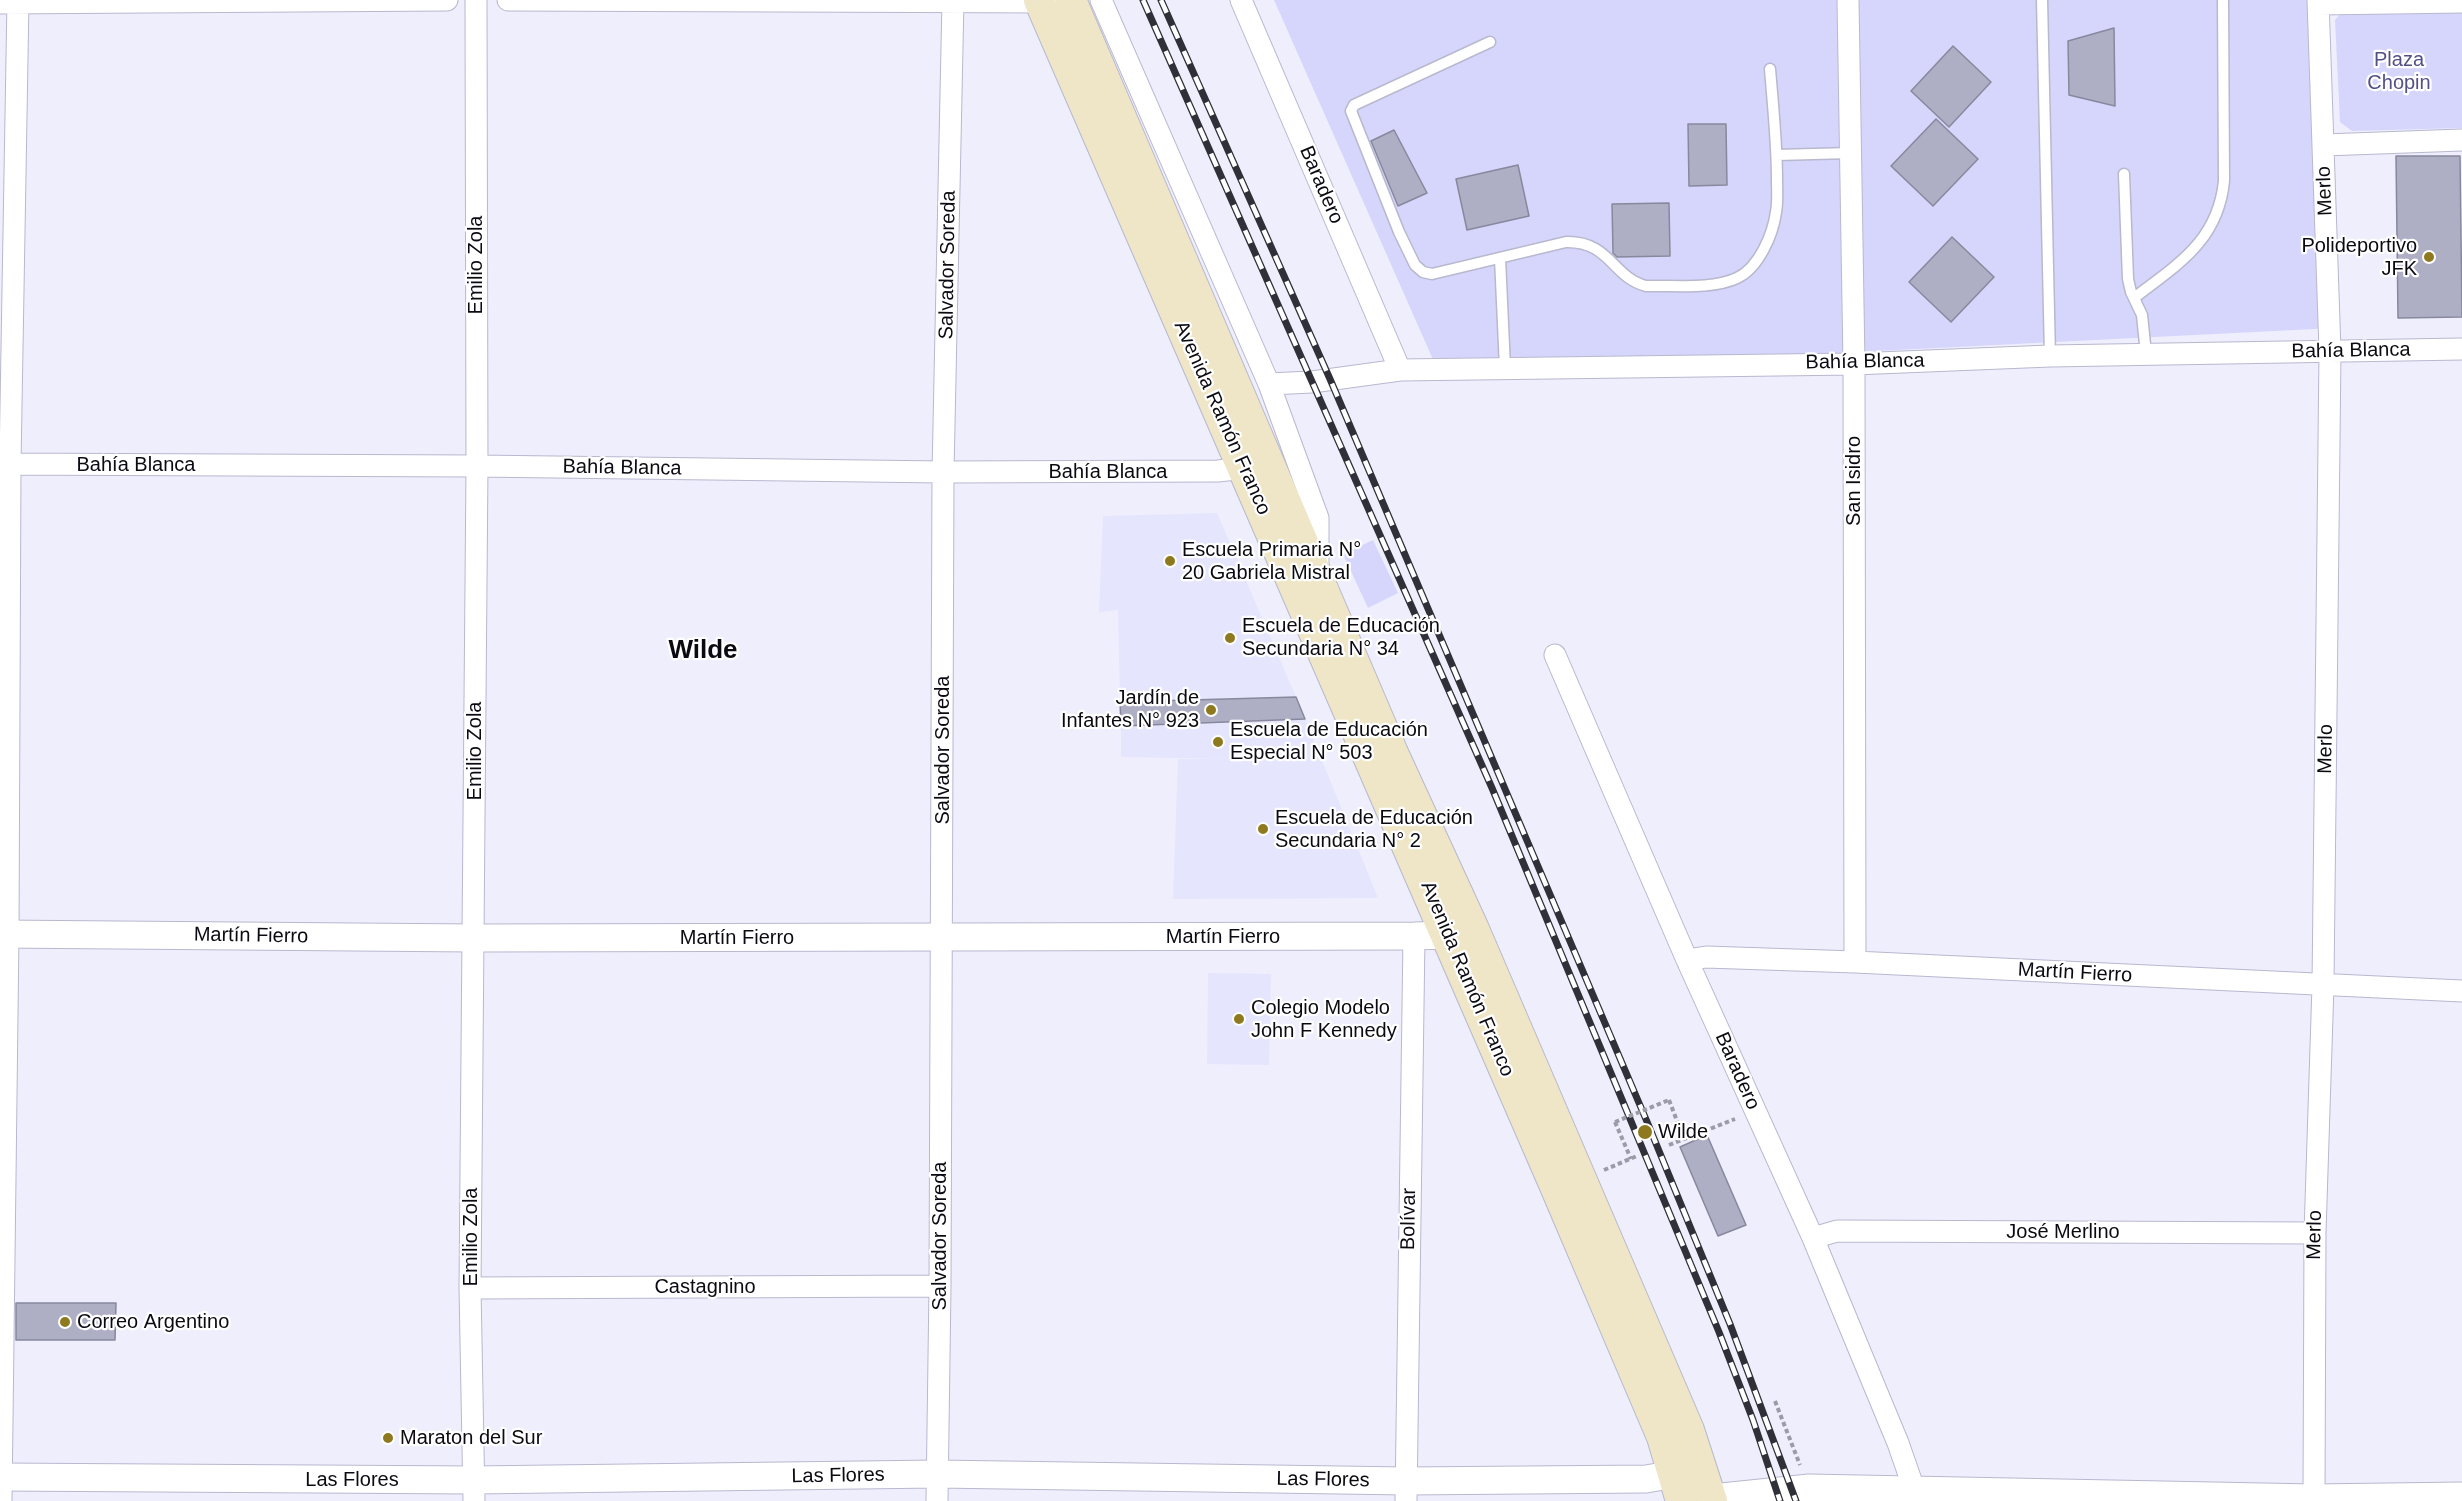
<!DOCTYPE html>
<meta charset="utf-8">
<style>
body{margin:0}
canvas{display:block;background:#eeeefd}
</style>
<canvas width="2462" height="1501"></canvas>
<script>
const ctx = document.querySelector('canvas').getContext('2d');
ctx.lineJoin = 'round';
function fillPath(path, color) { ctx.fillStyle = color; ctx.fill(path, 'evenodd'); }
function stroke(path, color, width, dash) { ctx.strokeStyle = color; ctx.lineWidth = width; ctx.lineCap = dash ? 'butt' : 'round'; ctx.setLineDash(dash || []); ctx.stroke(path); }
function write(font, color, halo, rows, align = 'center') {
  ctx.font = font + ' Helvetica,sans-serif'; ctx.lineWidth = 4.5; ctx.setLineDash([]); ctx.textBaseline = 'middle'; ctx.strokeStyle = halo; ctx.fillStyle = color; for (const [text, x, y, turn = 0] of rows) {
    ctx.save(); ctx.translate(x, y); ctx.rotate((+turn || 0) * Math.PI / 180); ctx.textAlign = isNaN(turn) ? turn : align; if (halo) ctx.strokeText(text, 0, 0); ctx.fillText(text, 0, 0); ctx.restore();
  }
}
fillPath(new Path2D(`
 M1217 513 1296 697 1120 702 1118 610 1099 612 1103 516Z
 M1305 719 1378 898 1173 899 1178 759H1233L1121 757V726Z
 M1208 973 1271 974 1269 1065 1207 1064Z`), '#e5e5fe');
fillPath(new Path2D(`
 M1274 0H2323L2334 328 1439 373Z
 M2462 11V128L2352 131 2340 122 2335 20 2340 14Z
 M1373 540 1398 593 1368 608 1343 554Z`), '#d6d6fd');
const building = new Path2D(`
 M2114 28 2115 106 2069 95 2068 41Z
 M1953 46 1991 82 1949 127 1911 91Z
 M1936 119 1978 159 1933 206 1891 166Z
 M1688 124H1726L1727 185 1689 186Z
 M1394 130 1427 193 1398 206 1371 141Z
 M2396 156H2460L2462 317 2398 318Z
 M1518 165 1529 216 1467 230 1456 179Z
 M1669 203 1670 256 1617 257 1613 253 1612 204Z
 M1952 237 1994 277 1951 322 1909 282Z
 M1296 697 1305 719 1121 726 1120 702Z
 M1707 1135 1746 1225 1718 1236 1680 1147Z
 M16 1303H116L115 1340H16Z`);
fillPath(building, '#aeaec5');
stroke(building, '#88889d', 1.5);
const service = new Path2D(`
 M2042 0 2050 356
 M1490 42 1354 105 1351 111 1399 232 1415 265 1423 272 1432 274 1566 242C1610 241 1612 277 1646 286 1674 285 1711 290 1737 278 1759 268 1773 234 1776 212 1778 202 1777 190 1777 180 1777 143 1773 106 1770 69
 M1777 155 1850 153
 M2124 174 2128 279 2131 292 2142 315 2146 354
 M1500 258 1505 368
 M2134 298C2178 264 2218 241 2224 181L2223 0`);
const minor = new Path2D(`
 M508 0 1053 2
 M1101 0 1269 384 1318 518V570
 M1241 0 1400 370
 M1848 0 1854 364 1855 962
 M0 3 447 0
 M2319 4 2462 2
 M2324 145 2462 140
 M1269 384 1312 382 1400 370 1854 364 2050 356 2462 349
 M0 464 477 466 943 472 1218 471 1244 468
 M1555 655 1687 960 1813 1238 1898 1443 1914 1489
 M1687 960 1706 957 1855 962 2462 991
 M1813 1238 1837 1231 2315 1233
 M470 1288 940 1286
 M2314 1498 2315 1233 2323 985 2330 351 2318 0
 M1 1501 8 934 10 464 18 0
 M474 1501 470 1288 477 466 476 0
 M937 1501 940 1286 943 472 953 0
 M1406 1501 1414 936`);
const tertiary = new Path2D(`
 M0 934 474 938 1414 936 1448 935 1466 929
 M0 1477 474 1480 937 1474 1406 1481 1646 1479 1675 1474
 M1712 1498 1809 1488 2314 1498 2462 1496`);
const secondary = new Path2D(`
 M1039 0 1554 1184 1662 1437 1681 1501
 M1071 0 1393 753 1473 927 1689 1430 1712 1501`);
stroke(service, '#b8b8cf', 13);
stroke(minor, '#b8b8cf', 23);
stroke(tertiary, '#b8b8cf', 29);
stroke(secondary, '#b8b8cf', 32);
stroke(new Path2D(`
 M1341 557 1344 547 1341 541
 M1669 1100 1684 1139
 M1615 1122 1631 1159
 M1669 1145 1735 1119
 M1604 1170 1637 1156
 M1775 1401 1800 1465`), '#9c9ca8', 4, [4.5, 3]);
stroke(service, '#fff', 10);
stroke(minor, '#fff', 21);
stroke(tertiary, '#fff', 27);
stroke(secondary, '#eee6c7', 30);
const rail = new Path2D(`
 M1143 0 1492 788 1719 1332 1753 1420 1780 1501
 M1161 0 1330 379 1648 1124 1730 1324 1796 1501`);
stroke(rail, '#303039', 7);
stroke(rail, '#fff', 4.5, [14]);
stroke(new Path2D(`
 M1615 1122 1669 1100`), '#9c9ca8', 4, [4.5, 3]);
for (const [x, y, r, color] of [
 [2429,257,6,"#8f791f"],
 [1170,561,6,"#8f791f"],
 [1230,638,6,"#8f791f"],
 [1211,710,6,"#8f791f"],
 [1218,742,6,"#8f791f"],
 [1263,829,6,"#8f791f"],
 [1239,1019,6,"#8f791f"],
 [1645,1132,8,"#8f791f"],
 [65,1322,6,"#8f791f"],
 [388,1438,6,"#8f791f"]
]) { const dot = new Path2D(); dot.arc(x, y, r, 0, 2 * Math.PI); ctx.fillStyle = color; ctx.fill(dot); stroke(dot, '#fff', 2); }
write('20px', '#535086', '#fff', [
 ["Plaza",2399,60],
 ["Chopin",2399,83]
]);
write('20px', '#0b0a12', '#fff', [
 ["Baradero",1321,185,67],
 ["Merlo",2325,191,-92],
 ["Emilio Zola",476,265,-90],
 ["Salvador Soreda",948,265,-89],
 ["Bahía Blanca",2351,351,-1],
 ["Bahía Blanca",1865,362,-1],
 ["Avenida Ramón Franco",1222,418,66],
 ["Bahía Blanca",136,465],
 ["Bahía Blanca",622,468,1],
 ["Bahía Blanca",1108,472],
 ["San Isidro",1854,481,-90],
 ["Merlo",2326,749,-89],
 ["Salvador Soreda",943,750,-90],
 ["Emilio Zola",475,751,-90],
 ["Martín Fierro",251,936,1],
 ["Martín Fierro",1223,937],
 ["Martín Fierro",737,938],
 ["Martín Fierro",2075,973,3],
 ["Avenida Ramón Franco",1467,979,67],
 ["Baradero",1737,1071,66],
 ["Bolívar",1409,1219,-89],
 ["José Merlino",2063,1232],
 ["Merlo",2315,1235,-89],
 ["Salvador Soreda",940,1236,-90],
 ["Emilio Zola",471,1237,-90],
 ["Castagnino",705,1287],
 ["Las Flores",838,1476,-1],
 ["Las Flores",352,1480],
 ["Las Flores",1323,1480,1]
]);
write('20px', '#0b0a12', '#fff', [
 ["Polideportivo",2417,246,"right"],
 ["JFK",2417,269,"right"],
 ["Escuela Primaria N°",1182,550],
 ["20 Gabriela Mistral",1182,573],
 ["Escuela de Educación",1242,626],
 ["Secundaria N° 34",1242,649],
 ["Jardín de",1199,698,"right"],
 ["Infantes N° 923",1199,721,"right"],
 ["Escuela de Educación",1230,730],
 ["Especial N° 503",1230,753],
 ["Escuela de Educación",1275,818],
 ["Secundaria N° 2",1275,841],
 ["Colegio Modelo",1251,1008],
 ["John F Kennedy",1251,1031],
 ["Wilde",1658,1132],
 ["Correo Argentino",77,1322],
 ["Maraton del Sur",400,1438]
], 'left');
write('bold 26px', '#0b0a12', '#fff', [
 ["Wilde",703,651]
]);
</script>
